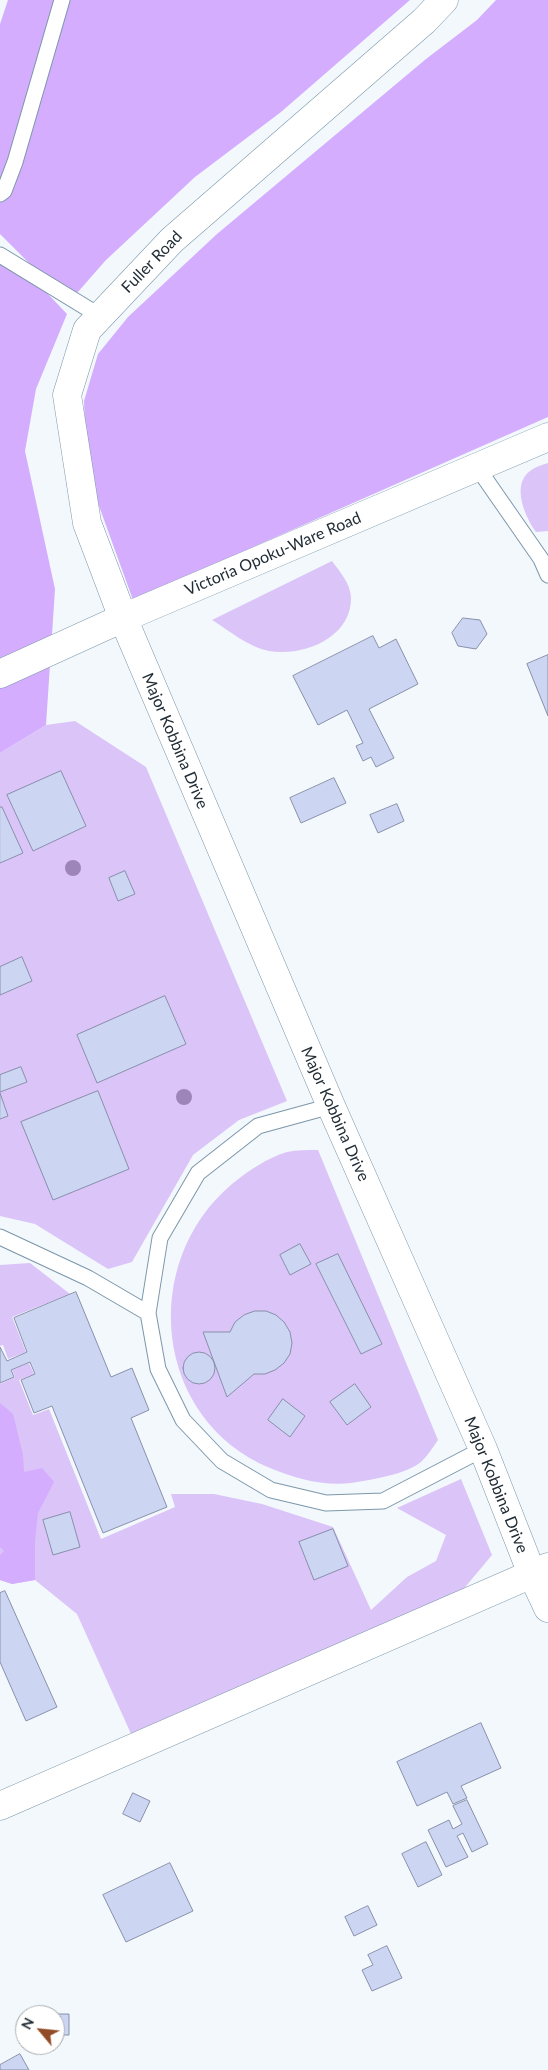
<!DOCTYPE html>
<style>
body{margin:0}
#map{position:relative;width:548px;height:2070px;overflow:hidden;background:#f2f8fc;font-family:Lato,sans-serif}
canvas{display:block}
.north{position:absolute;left:15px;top:2005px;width:50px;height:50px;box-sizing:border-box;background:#fff;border:1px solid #a7abae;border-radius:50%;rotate:298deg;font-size:14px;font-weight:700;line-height:20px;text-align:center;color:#222d35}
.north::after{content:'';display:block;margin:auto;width:18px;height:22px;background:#934c28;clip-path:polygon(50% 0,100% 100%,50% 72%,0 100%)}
</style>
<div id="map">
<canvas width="548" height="2070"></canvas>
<div class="north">N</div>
</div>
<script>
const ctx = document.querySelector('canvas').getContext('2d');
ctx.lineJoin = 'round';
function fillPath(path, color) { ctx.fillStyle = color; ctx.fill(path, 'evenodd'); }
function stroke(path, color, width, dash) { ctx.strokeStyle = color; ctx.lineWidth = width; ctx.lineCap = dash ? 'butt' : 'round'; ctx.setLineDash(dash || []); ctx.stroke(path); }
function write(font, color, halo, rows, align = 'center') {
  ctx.font = font + ' Lato,sans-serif'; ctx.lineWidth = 4; ctx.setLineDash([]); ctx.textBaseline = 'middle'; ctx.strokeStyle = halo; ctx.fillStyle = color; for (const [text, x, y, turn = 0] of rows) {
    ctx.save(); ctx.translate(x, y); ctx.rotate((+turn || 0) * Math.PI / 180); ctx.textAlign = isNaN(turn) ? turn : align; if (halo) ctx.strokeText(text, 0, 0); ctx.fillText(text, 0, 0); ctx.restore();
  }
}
fillPath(new Path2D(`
 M548 463V531L536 532C525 517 511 485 530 471 535 467 542 465 548 463Z
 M332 561C340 572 350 583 351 597 352 638 303 657 269 651 248 647 230 631 212 620Z
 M75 721 146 767 287 1101 239 1120 193 1155 132 1262 108 1269 35 1224 0 1216V753L46 725Z
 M318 1150 438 1440C433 1447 428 1455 422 1461 409 1474 369 1480 351 1483 323 1486 296 1479 270 1468 154 1420 138 1263 232 1184 248 1171 267 1158 287 1152 297 1150 308 1150 318 1150Z
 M30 1263 70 1294 12 1317 26 1352 8 1359 3 1345 0 1346V1265Z
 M29 1363 34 1374 19 1380 33 1415 49 1409 101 1539 175 1507 171 1494H214L262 1504 333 1527 371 1610 407 1577 436 1561 446 1535 397 1508 461 1479 492 1555 461 1592 132 1736 77 1614 35 1580 12 1584 0 1580V1384L15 1377 12 1370Z`), '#dbc4f8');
fillPath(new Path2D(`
 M8 0H410L281 112 195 177 106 260 77 293 30 264 0 234V24Z
 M496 0H548V417L133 600 90 481 86 449 84 401 98 354 128 317 217 234 426 59 477 20Z
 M0 264 45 291 67 314 36 389 25 451 55 589 46 725 0 753Z
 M0 1403 13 1414 23 1455 24 1472 42 1468 54 1482 38 1513 35 1541V1580L12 1584 0 1580V1555L4 1551 0 1547Z`), '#d4adfe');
const building = new Path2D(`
 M463 618 480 620 487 634 476 649 458 646 452 633Z
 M373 636 379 648 396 639 418 684 369 709 394 758 376 767 371 757 363 761 356 746 363 743 347 710 318 725 293 676Z
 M548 655V716L527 664Z
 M61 771 86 826 33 851 7 795Z
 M334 778 346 803 301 823 290 798Z
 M397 804 404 821 378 833 370 815Z
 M0 807H2L23 853 0 863Z
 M125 871 135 894 118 901 109 878Z
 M22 957 32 981 0 995V967Z
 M165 996 186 1044 97 1083 77 1035Z
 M21 1067 27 1082 0 1092V1075Z
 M98 1091 129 1169 53 1200 21 1122Z
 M0 1093 8 1116 0 1119Z
 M300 1244 311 1264 290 1275 280 1255Z
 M338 1254 382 1344 361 1354 316 1264Z
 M76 1292 111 1377 132 1368 149 1410 131 1418 167 1507 103 1533 52 1406 34 1413 21 1380 35 1374 30 1362 11 1370 14 1377 0 1383V1347L7 1361 27 1352 14 1318Z
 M255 1311H266L276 1315 284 1322 290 1332 292 1343 290 1354 284 1363 275 1370 265 1374H254L227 1397 203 1332H230L235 1322 244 1315Z
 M183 1368a16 16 0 1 1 32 0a16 16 0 1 1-32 0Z
 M355 1384 371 1407 347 1425 330 1402Z
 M283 1399 305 1416 290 1437 268 1420Z
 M70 1512 80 1547 53 1555 43 1520Z
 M333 1529 348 1566 314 1580 299 1542Z
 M5 1591 57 1707 26 1721 0 1662V1593Z
 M481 1723 501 1768 461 1786 467 1798 453 1804 447 1792 417 1806 397 1762Z
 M133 1793 150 1801 140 1822 123 1814Z
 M467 1800 488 1844 472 1852 463 1833 457 1836 468 1857 446 1867 428 1830 449 1820 453 1829 462 1824 453 1806Z
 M426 1842 442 1875 418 1887 402 1854Z
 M170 1863 193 1911 126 1942 103 1895Z
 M368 1906 377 1925 354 1936 345 1917Z
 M387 1946 402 1978 372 1991 362 1970 373 1965 368 1955Z
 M54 2014H69V2035H55Z
 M20 2054 29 2070H0V2065Z`);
fillPath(building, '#ccd5f2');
stroke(building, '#8890ab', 1);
const service = new Path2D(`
 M0 194 4 191 15 162 62 0
 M0 255 100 316
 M477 467 541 559 548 575
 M331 1106 258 1126 198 1173 160 1238 148 1313 158 1369 183 1420 222 1461 271 1490 326 1503 383 1501 483 1449
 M0 1237 88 1278 148 1313`);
const minor = new Path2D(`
 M0 1806 548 1567`);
const tertiary = new Path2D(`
 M444 0 424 21 172 240 87 330 67 395 87 523 123 618 331 1106 483 1449 532 1574 548 1608`);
const secondary = new Path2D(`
 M0 674 123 618 548 437`);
stroke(service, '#7c97aa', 17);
stroke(minor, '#7c97aa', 29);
stroke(tertiary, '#7c97aa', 29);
stroke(secondary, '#7c97aa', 29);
stroke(service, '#fff', 15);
stroke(minor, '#fff', 28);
stroke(tertiary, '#fff', 28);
stroke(secondary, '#fff', 28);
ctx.fillStyle = '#9e85b9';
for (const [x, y] of [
 [73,868],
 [184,1097]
]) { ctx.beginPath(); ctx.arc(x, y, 8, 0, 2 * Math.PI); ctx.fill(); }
write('16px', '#222d35', '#fff', [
 ["Fuller Road",152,262,-46],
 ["Victoria Opoku-Ware Road",273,554,-23],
 ["Major Kobbina Drive",175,741,67],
 ["Major Kobbina Drive",335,1114,66],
 ["Major Kobbina Drive",496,1485,68]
]);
</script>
